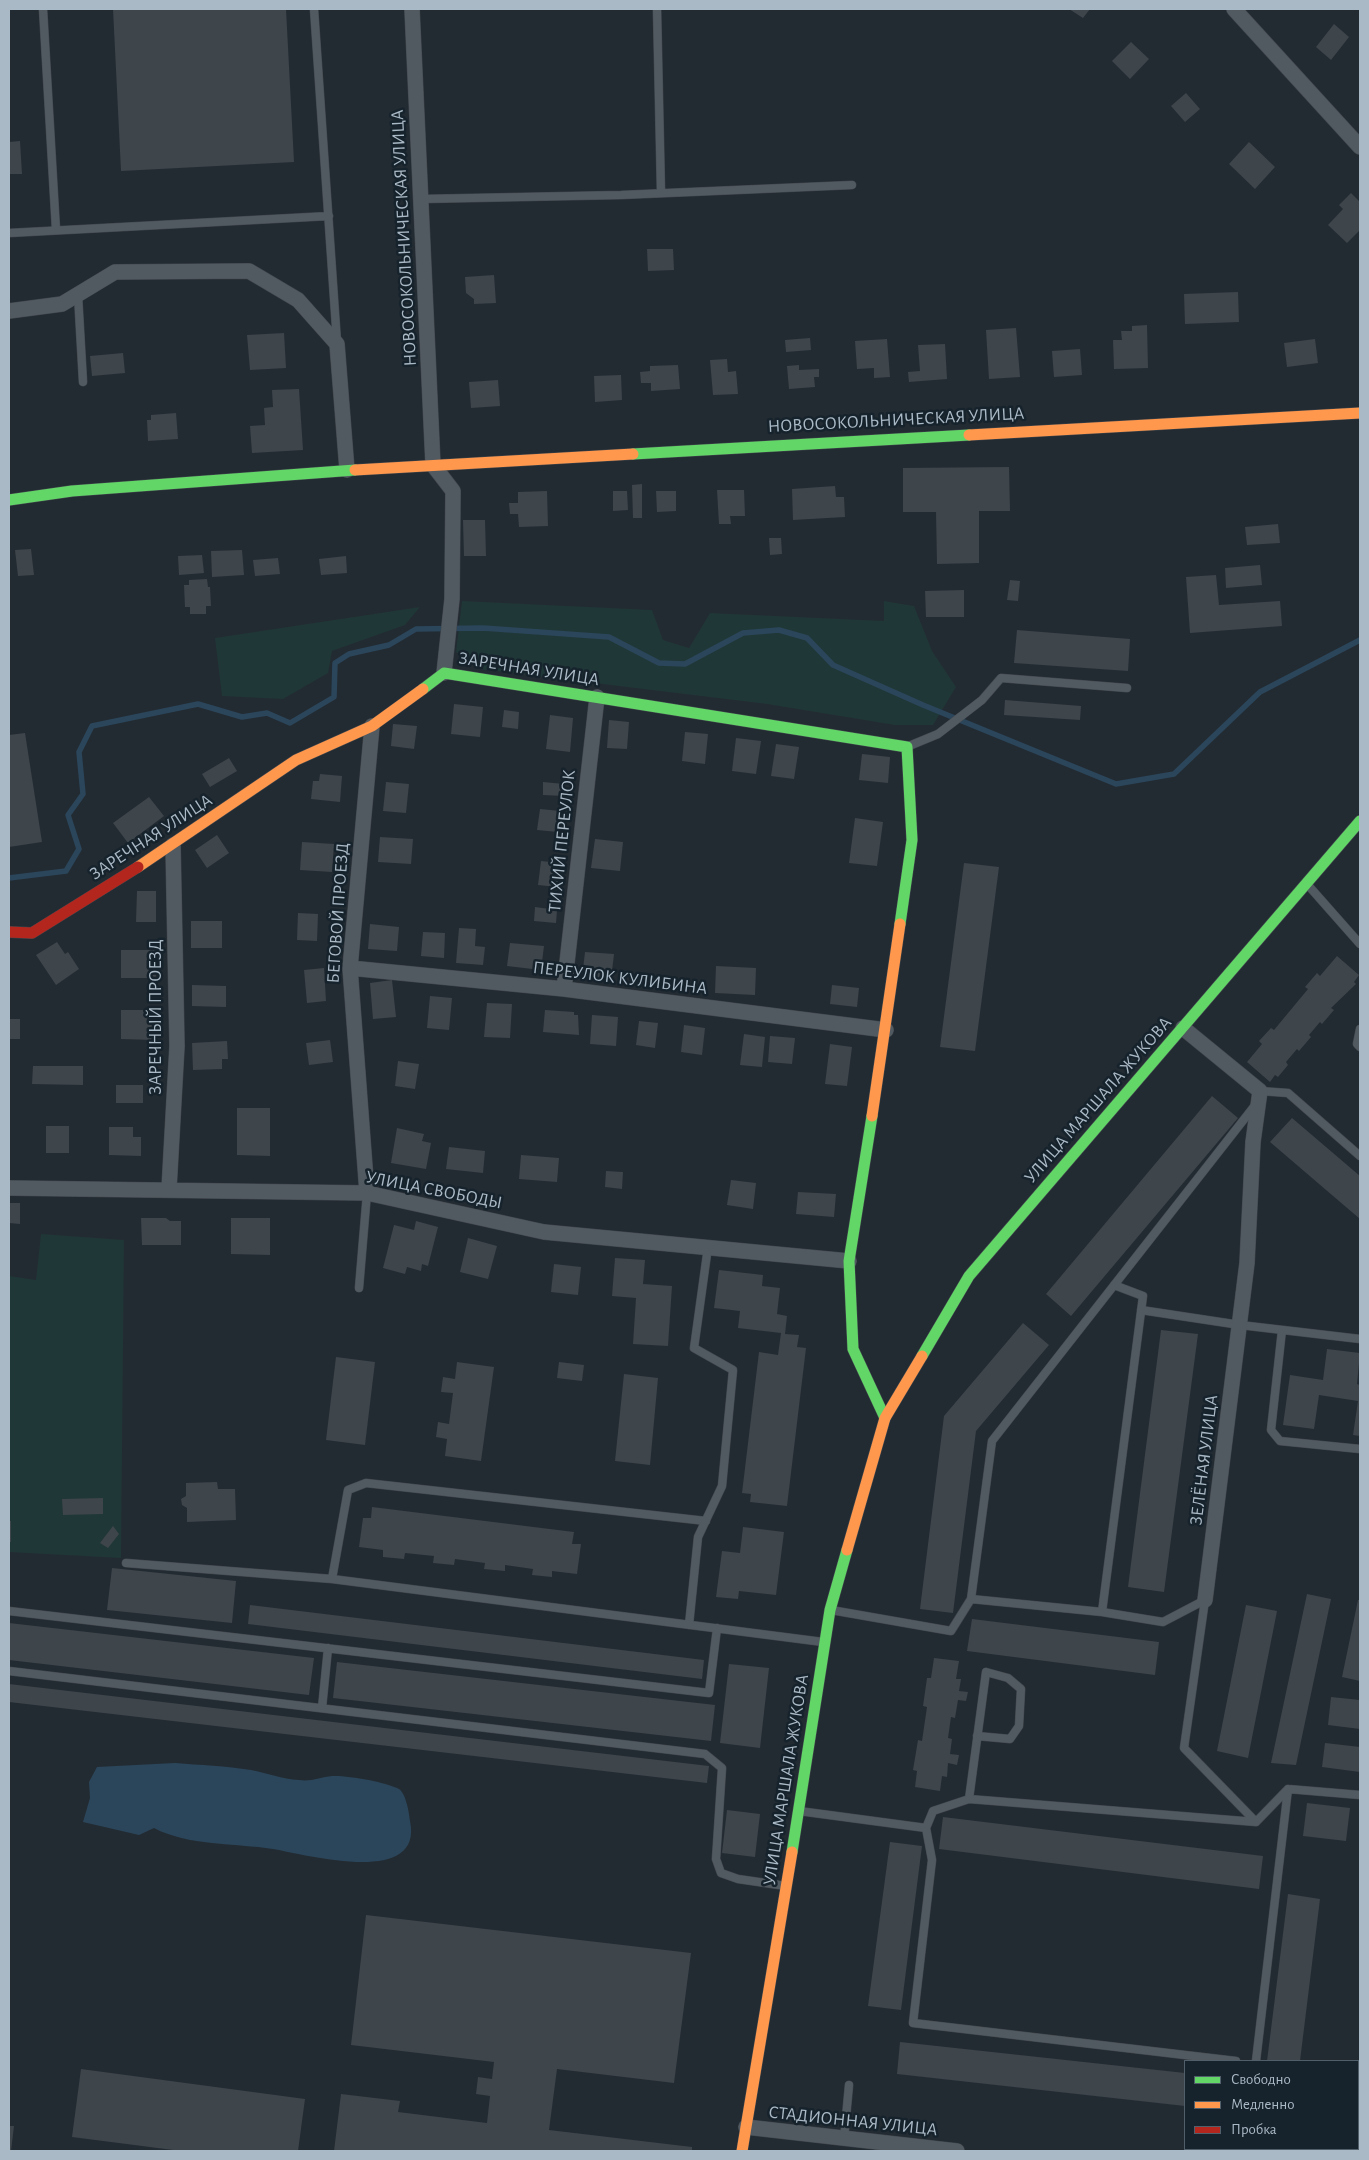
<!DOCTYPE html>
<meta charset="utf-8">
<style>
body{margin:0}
#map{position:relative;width:1369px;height:2160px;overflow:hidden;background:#232b32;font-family:"Alegreya Sans",sans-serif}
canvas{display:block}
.frame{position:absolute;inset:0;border:10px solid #aab9c6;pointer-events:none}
.legend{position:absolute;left:1184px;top:2060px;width:175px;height:90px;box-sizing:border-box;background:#16232c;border:1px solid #515f6a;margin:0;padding:6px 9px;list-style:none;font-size:15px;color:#aab9c6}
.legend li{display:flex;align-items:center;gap:10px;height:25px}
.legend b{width:25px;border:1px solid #515f6a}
</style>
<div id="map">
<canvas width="1369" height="2160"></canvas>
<div class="frame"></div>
<ul class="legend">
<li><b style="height:6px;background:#63d668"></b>Свободно</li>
<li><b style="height:6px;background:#ff974d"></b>Медленно</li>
<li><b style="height:6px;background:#b3261e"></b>Пробка</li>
</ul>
</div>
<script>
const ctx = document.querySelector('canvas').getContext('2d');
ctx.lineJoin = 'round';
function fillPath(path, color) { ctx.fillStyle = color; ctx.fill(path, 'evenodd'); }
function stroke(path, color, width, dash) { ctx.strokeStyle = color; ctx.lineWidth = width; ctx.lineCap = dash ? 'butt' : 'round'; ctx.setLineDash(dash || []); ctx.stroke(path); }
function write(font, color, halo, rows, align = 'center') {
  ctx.font = font + ' "Alegreya Sans",sans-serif'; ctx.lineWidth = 5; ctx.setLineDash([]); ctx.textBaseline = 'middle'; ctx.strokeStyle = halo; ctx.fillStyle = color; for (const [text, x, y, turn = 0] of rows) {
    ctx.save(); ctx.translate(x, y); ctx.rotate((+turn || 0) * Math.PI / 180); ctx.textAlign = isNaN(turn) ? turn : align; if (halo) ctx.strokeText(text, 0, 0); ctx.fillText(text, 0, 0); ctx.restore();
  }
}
fillPath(new Path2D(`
 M462 601 652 610 663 640 689 648 710 613 884 621V601L914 606 932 651 956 687 933 725H895L767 704 479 669 456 652Z
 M420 607 405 625 332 651 328 673 283 699 222 696 215 638Z
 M41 1234 124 1240 121 1558 9 1552V1276L36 1280Z`), '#203737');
fillPath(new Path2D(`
 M175 1763C200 1765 226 1766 251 1770 267 1773 282 1779 299 1780 311 1782 321 1777 332 1776 347 1775 386 1782 399 1789 406 1794 409 1812 410 1821 424 1888 304 1854 273 1849 235 1843 188 1846 154 1828L139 1835 83 1822 90 1798 89 1782 97 1767Z`), '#2b465b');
stroke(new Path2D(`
 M9 878 66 871 79 849 68 815 83 794 79 752 92 726 198 704 242 717 267 713 290 723 334 697 335 663 349 654 389 645 416 629 483 628 609 637 659 663 685 664 743 633 779 630 807 638 833 665 923 705 1116 784 1174 774 1260 692 1360 640`), '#2b465b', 5.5);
fillPath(new Path2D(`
 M113 9H286L294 162 121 171Z
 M1069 9H1090L1083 18Z
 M1334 24 1349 37 1331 60 1316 47Z
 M1131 42 1149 59 1130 79 1112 61Z
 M1186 93 1200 109 1185 122 1171 106Z
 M20 141 22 174H9V142Z
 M1249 142 1275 167 1255 189 1229 164Z
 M1351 193 1360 202V230L1347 243 1328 225 1343 209 1339 205Z
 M647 249H673L674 270 648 271Z
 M494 275 496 303 474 304V299L466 293 465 277Z
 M1238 292 1239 322 1185 324 1184 294Z
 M1147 325 1148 368 1114 369 1113 340H1122L1121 331H1132V326Z
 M1016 328 1020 377 989 379 986 330Z
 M284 333 286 368 250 370 247 335Z
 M810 338 811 350 786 352 785 340Z
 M887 339 890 377 874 378V368L857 369 855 341Z
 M1315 339 1318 363 1287 367 1284 343Z
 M945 344 947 379 909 382 908 372 920 371 918 345Z
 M1080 349 1082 375 1054 377 1052 351Z
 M123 353 125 373 92 376 90 356Z
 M727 359 728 372 736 371 738 394 713 395 710 360Z
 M678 365 680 389 651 391V383H641L640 372 650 371V366Z
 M799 365V370L819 369V377H814L815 387 789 389 787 366Z
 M621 375 622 400 595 402 594 376Z
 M498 380 500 406 471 408 469 382Z
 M299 389 303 450 252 453 250 426 265 425 264 408 273 407 272 390Z
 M176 413 178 439 148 441 147 420H151V415Z
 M1009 467 1010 511H979V563L937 564 936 512H903V468Z
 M642 484V518H633L632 485Z
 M835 486 836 497H844L845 517 793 520 792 489Z
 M717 490H744L745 516H730L731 524H719Z
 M547 491 548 526 519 527 518 514H510L509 503H518V492Z
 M613 491H627L628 510 613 511Z
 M656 491H676V511L657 512Z
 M463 520H485L486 556H464Z
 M1278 524 1280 543 1247 545 1245 527Z
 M769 538H781L782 554 770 555Z
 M31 549 34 575 18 576 15 550Z
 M242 550 244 575 212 577 211 551Z
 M202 555 204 573 179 575 178 556Z
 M346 556 347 573 321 575 319 559Z
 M278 558 280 574 255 576 253 560Z
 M1260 565 1262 585 1226 588 1225 568Z
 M1216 575 1219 605 1280 601 1282 626 1190 633 1186 577Z
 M207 579 208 587H210L211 606H206V614H190V607H185L184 585H189V580Z
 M1010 580 1020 581 1018 601 1007 600Z
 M964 590V617H926L925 591Z
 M1017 630 1130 639 1128 671 1014 663Z
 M1005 700 1081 706 1080 720 1004 715Z
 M454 704 483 707 480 737 451 734Z
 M504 710 519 712 518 729 502 727Z
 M550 715 573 718 570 752 546 749Z
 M609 720 629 722 627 749 607 748Z
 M393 724 417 726 414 749 391 746Z
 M685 732 708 734 705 764 682 761Z
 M25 733 42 842 9 847V735Z
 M736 738 761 741 756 774 732 771Z
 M776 744 799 747 794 779 771 776Z
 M862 754 890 757 888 783 859 780Z
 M229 758 237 771 210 787 202 774Z
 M320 774 342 776 340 802 311 799 313 781H319Z
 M386 782 409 784 406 813 383 811Z
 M543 782 564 784V796L543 795Z
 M149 797 164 816 128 843 113 823Z
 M540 809 560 811 558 832 537 830Z
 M855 818 883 822 877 866 849 863Z
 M217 835 229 853 207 868 195 850Z
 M380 837 413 839 411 864 378 862Z
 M595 839 623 842 620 871 591 868Z
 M302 842 334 844 332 872 300 870Z
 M541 861 560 863 557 887 538 885Z
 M964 863 999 867 975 1051 940 1047Z
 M137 891H156V922H136Z
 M535 907 557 910 556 923 534 921Z
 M298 913 318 914 317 941 297 940Z
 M191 921H222V948H191Z
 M370 924 399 927 397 951 368 949Z
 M459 928 476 929 475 946 485 947 483 965 456 963Z
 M423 932 445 933 444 958 421 956Z
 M57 942 65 954 68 952 79 969 56 985 36 955Z
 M510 943 544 946 541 970 507 966Z
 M121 950H155L156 978H121Z
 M585 952 614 954 611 980 582 978Z
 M1337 956 1359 975 1354 982 1356 984 1331 1008 1334 1010 1322 1024 1320 1022 1309 1035 1311 1037 1299 1051 1297 1049 1286 1062 1288 1065 1278 1077 1275 1075 1270 1082 1247 1062 1262 1044 1259 1041 1271 1028 1274 1030 1308 989 1305 987 1317 973 1320 976Z
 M716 966 756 968 755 995 715 993Z
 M324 968 326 1001 307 1003 304 970Z
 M392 980 396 1017 373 1019 370 983Z
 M192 985 226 986V1007L192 1006Z
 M832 985 859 988 857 1007 830 1004Z
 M430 996 452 998 449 1030 427 1028Z
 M487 1003 512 1004 510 1038 484 1037Z
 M121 1010H153V1040L121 1039Z
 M545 1010 574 1012V1015H578L579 1035 543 1032Z
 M592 1015 618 1017 616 1046 590 1044Z
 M9 1019H20V1039H9Z
 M639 1021 658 1023 655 1048 636 1045Z
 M684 1025 705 1028 702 1055 681 1052Z
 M744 1034 765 1037 762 1067 740 1065Z
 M770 1036 795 1038 792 1064 768 1062Z
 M330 1040 333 1062 309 1065 306 1043Z
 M227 1041 228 1059H222V1069L193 1070 192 1043Z
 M830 1044 852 1047 847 1086 825 1084Z
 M398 1061 419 1064 415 1089 395 1086Z
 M33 1066H83V1085L32 1084Z
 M116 1085H143V1103H116Z
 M1212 1096 1238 1118 1071 1316 1046 1294Z
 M237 1108H270V1156L237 1155Z
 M1292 1118 1360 1176V1219L1270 1142Z
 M46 1126H69V1153H46Z
 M109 1127H133V1137H141V1156L109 1155Z
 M397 1128 424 1134 422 1141 431 1143 426 1169 391 1163Z
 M449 1147 485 1151 483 1173 446 1169Z
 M521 1155 559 1158 557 1182 519 1179Z
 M606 1171 623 1172 622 1189 605 1187Z
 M731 1180 756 1183 753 1209 727 1205Z
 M798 1192 836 1194 834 1217 796 1214Z
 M9 1203H20V1224L9 1223Z
 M141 1218H166L170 1221H181V1245H142Z
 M231 1218H270V1255L231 1254Z
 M416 1221 438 1227 428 1266 422 1264 421 1271 407 1267 405 1274 383 1268 394 1225 414 1230Z
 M468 1238 497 1246 488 1279 460 1272Z
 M615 1258 645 1260 643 1284 672 1286 668 1346 633 1344 636 1298 612 1296Z
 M554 1264 581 1267 578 1295 551 1292Z
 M719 1270 763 1275 762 1286 780 1288 777 1314 787 1316 785 1334 799 1335 797 1347 806 1348 787 1506 750 1502 751 1494 742 1493 759 1352 778 1355 781 1333 738 1328 740 1311 714 1308Z
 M1023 1323 1049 1345 976 1431 953 1613 920 1609 944 1416Z
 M1161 1330 1198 1334 1164 1592 1128 1587Z
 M1327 1349 1360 1353 1357 1384 1360 1385V1436L1353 1435 1358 1401 1319 1395 1314 1429 1283 1425 1290 1375 1323 1380Z
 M336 1357 375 1362 365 1445 326 1440Z
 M457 1362 494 1367 481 1461 445 1456 447 1439 436 1437 438 1422 449 1424 453 1393 441 1392 443 1377 455 1379Z
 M559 1362 584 1365 582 1381 557 1378Z
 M624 1374 658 1378 650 1465 615 1461Z
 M217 1482 218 1489H235L236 1520 187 1522V1508L182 1505 181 1499 186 1496V1483Z
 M103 1498V1514L63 1515 62 1499Z
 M372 1507 574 1532 572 1544H581L577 1574 552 1571V1577L532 1575 533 1569 505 1565V1571L484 1569 485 1563 455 1559 454 1565 433 1563 434 1556 405 1553 404 1559 383 1557V1550L359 1547 363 1518H371Z
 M9 1521H11V1542H9Z
 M113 1526 119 1534 108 1548 100 1543Z
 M743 1527 784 1532 776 1595 739 1591 738 1599 716 1597 722 1551 740 1553Z
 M112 1568 236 1581 232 1623 107 1610Z
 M1307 1594 1331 1599 1296 1765 1271 1763Z
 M1358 1600H1360V1681L1342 1677Z
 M250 1605 704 1660 702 1679 248 1624Z
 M1246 1605 1277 1611 1248 1758 1217 1751Z
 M972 1619 1159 1642 1155 1675 967 1651Z
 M9 1623 314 1658 309 1695 9 1660Z
 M934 1658 959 1661 956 1679H961L959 1691 968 1692 966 1701 958 1700 955 1718 951 1717 948 1738 952 1739 950 1754 959 1755 957 1765 948 1763 947 1777 942 1776 940 1791 915 1787 917 1771 913 1770 918 1740 922 1741 927 1707 923 1706 927 1678H931Z
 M337 1662 715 1705 711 1741 333 1698Z
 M729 1664 769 1668 760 1748 720 1743Z
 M9 1684 709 1766 707 1783 9 1702Z
 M1331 1697 1360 1700V1729L1328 1725Z
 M1325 1743 1360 1747V1772L1322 1767Z
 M1307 1803 1350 1808 1346 1841 1303 1836Z
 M727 1810 760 1814 755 1857 722 1853Z
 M943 1817 1263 1856 1259 1889 939 1849Z
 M890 1842 922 1846 901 2010 868 2006Z
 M1288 1894 1320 1899 1300 2061H1267Z
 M366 1915 691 1953 674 2083 557 2069 549 2130 692 2147V2151H334L341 2094 400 2101 398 2112 487 2123 490 2096 476 2094 478 2077 492 2079 494 2062 351 2045Z
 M900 2042 1185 2073V2106L897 2074Z
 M81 2069 305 2099 298 2151H181L72 2137Z
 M9 2126H14L11 2151H9Z`), '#3e454b');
const lane = new Path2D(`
 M43 9 56 230
 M314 9 337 342
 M657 9 661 193
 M421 199 621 195 852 185
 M9 233 329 216
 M78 295 83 382
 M909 746 938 734 982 700 1001 678 1127 688
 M1307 884 1360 944
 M1360 1029 1357 1044 1360 1047
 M1260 1091 1288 1093 1360 1156
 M359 1288 367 1193
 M1141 1310 1240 1325 1360 1339
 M1282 1330 1271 1430 1280 1441 1360 1449
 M706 1521 366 1483 348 1490 332 1579 823 1642
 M126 1563 332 1579
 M971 1599 992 1441 1256 1104
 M1205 1600 1184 1748 1256 1822 1288 1789 1360 1795
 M831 1610 951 1631 971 1599 1102 1612 1163 1622 1205 1600
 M9 1611 709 1693 717 1628
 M1102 1612 1143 1296 1114 1285
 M689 1625 698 1537 722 1486 733 1370 694 1348 708 1247
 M9 1671 705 1754 722 1768 716 1859 721 1873 738 1879 786 1886
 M322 1708 328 1648
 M969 1799 1256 1822
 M799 1811 926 1828 932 1860 913 2023 1236 2061
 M926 1828 933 1811 969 1799 986 1672 1008 1678 1021 1689 1019 1726 1010 1739 977 1736
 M1256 2061 1288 1789
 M844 2139 849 2085
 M1246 2151V2149`);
const street = new Path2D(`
 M412 9 433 465 453 491 452 599 444 673
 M1234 9 1360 147
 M9 311 62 304 115 272 249 271 298 300 337 344 347 470
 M350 968 564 989 886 1030
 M564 989 597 697
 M1183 1028 1260 1091 1253 1142 1247 1263 1205 1600
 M9 1188 367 1193 544 1232 849 1261
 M169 1189 177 1046 173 845
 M367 1193 350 968 372 726
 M746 2127 957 2151`);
const fast = new Path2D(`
 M633 454 969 435
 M9 500 72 491 355 470
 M423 689 444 673 907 747 912 840 900 924
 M872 1116 849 1261 853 1349 885 1418
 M922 1356 969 1276 1360 821
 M792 1852 830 1610 847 1550`);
const slow = new Path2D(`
 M969 435 1360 413
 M355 470 633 454
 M138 867 296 760 372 726 423 689
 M872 1116 900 924
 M847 1550 885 1418 922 1356
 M742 2151 792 1852`);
const jam = new Path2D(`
 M9 932 32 933 138 867`);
stroke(lane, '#41474d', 9);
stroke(street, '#41474d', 16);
stroke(fast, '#41474d', 12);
stroke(slow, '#41474d', 12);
stroke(jam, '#41474d', 12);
stroke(lane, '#525a61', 8);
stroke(street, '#525a61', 15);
stroke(fast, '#63d668', 11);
stroke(slow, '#ff974d', 11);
stroke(jam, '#b3261e', 11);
write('18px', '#aab9c6', '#16232c', [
 ["НОВОСОКОЛЬНИЧЕСКАЯ УЛИЦА",404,238,-93],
 ["НОВОСОКОЛЬНИЧЕСКАЯ УЛИЦА",896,420,-3],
 ["ЗАРЕЧНАЯ УЛИЦА",529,669,9],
 ["ЗАРЕЧНАЯ УЛИЦА",151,837,-33],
 ["ТИХИЙ ПЕРЕУЛОК",562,841,-84],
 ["БЕГОВОЙ ПРОЕЗД",338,913,-86],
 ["ПЕРЕУЛОК КУЛИБИНА",620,978,7],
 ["ЗАРЕЧНЫЙ ПРОЕЗД",156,1017,-90],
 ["УЛИЦА МАРШАЛА ЖУКОВА",1098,1100,-49],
 ["УЛИЦА СВОБОДЫ",434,1190,11],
 ["ЗЕЛЁНАЯ УЛИЦА",1204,1460,-83],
 ["УЛИЦА МАРШАЛА ЖУКОВА",786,1780,-81],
 ["СТАДИОННАЯ УЛИЦА",853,2121,6]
]);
</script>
